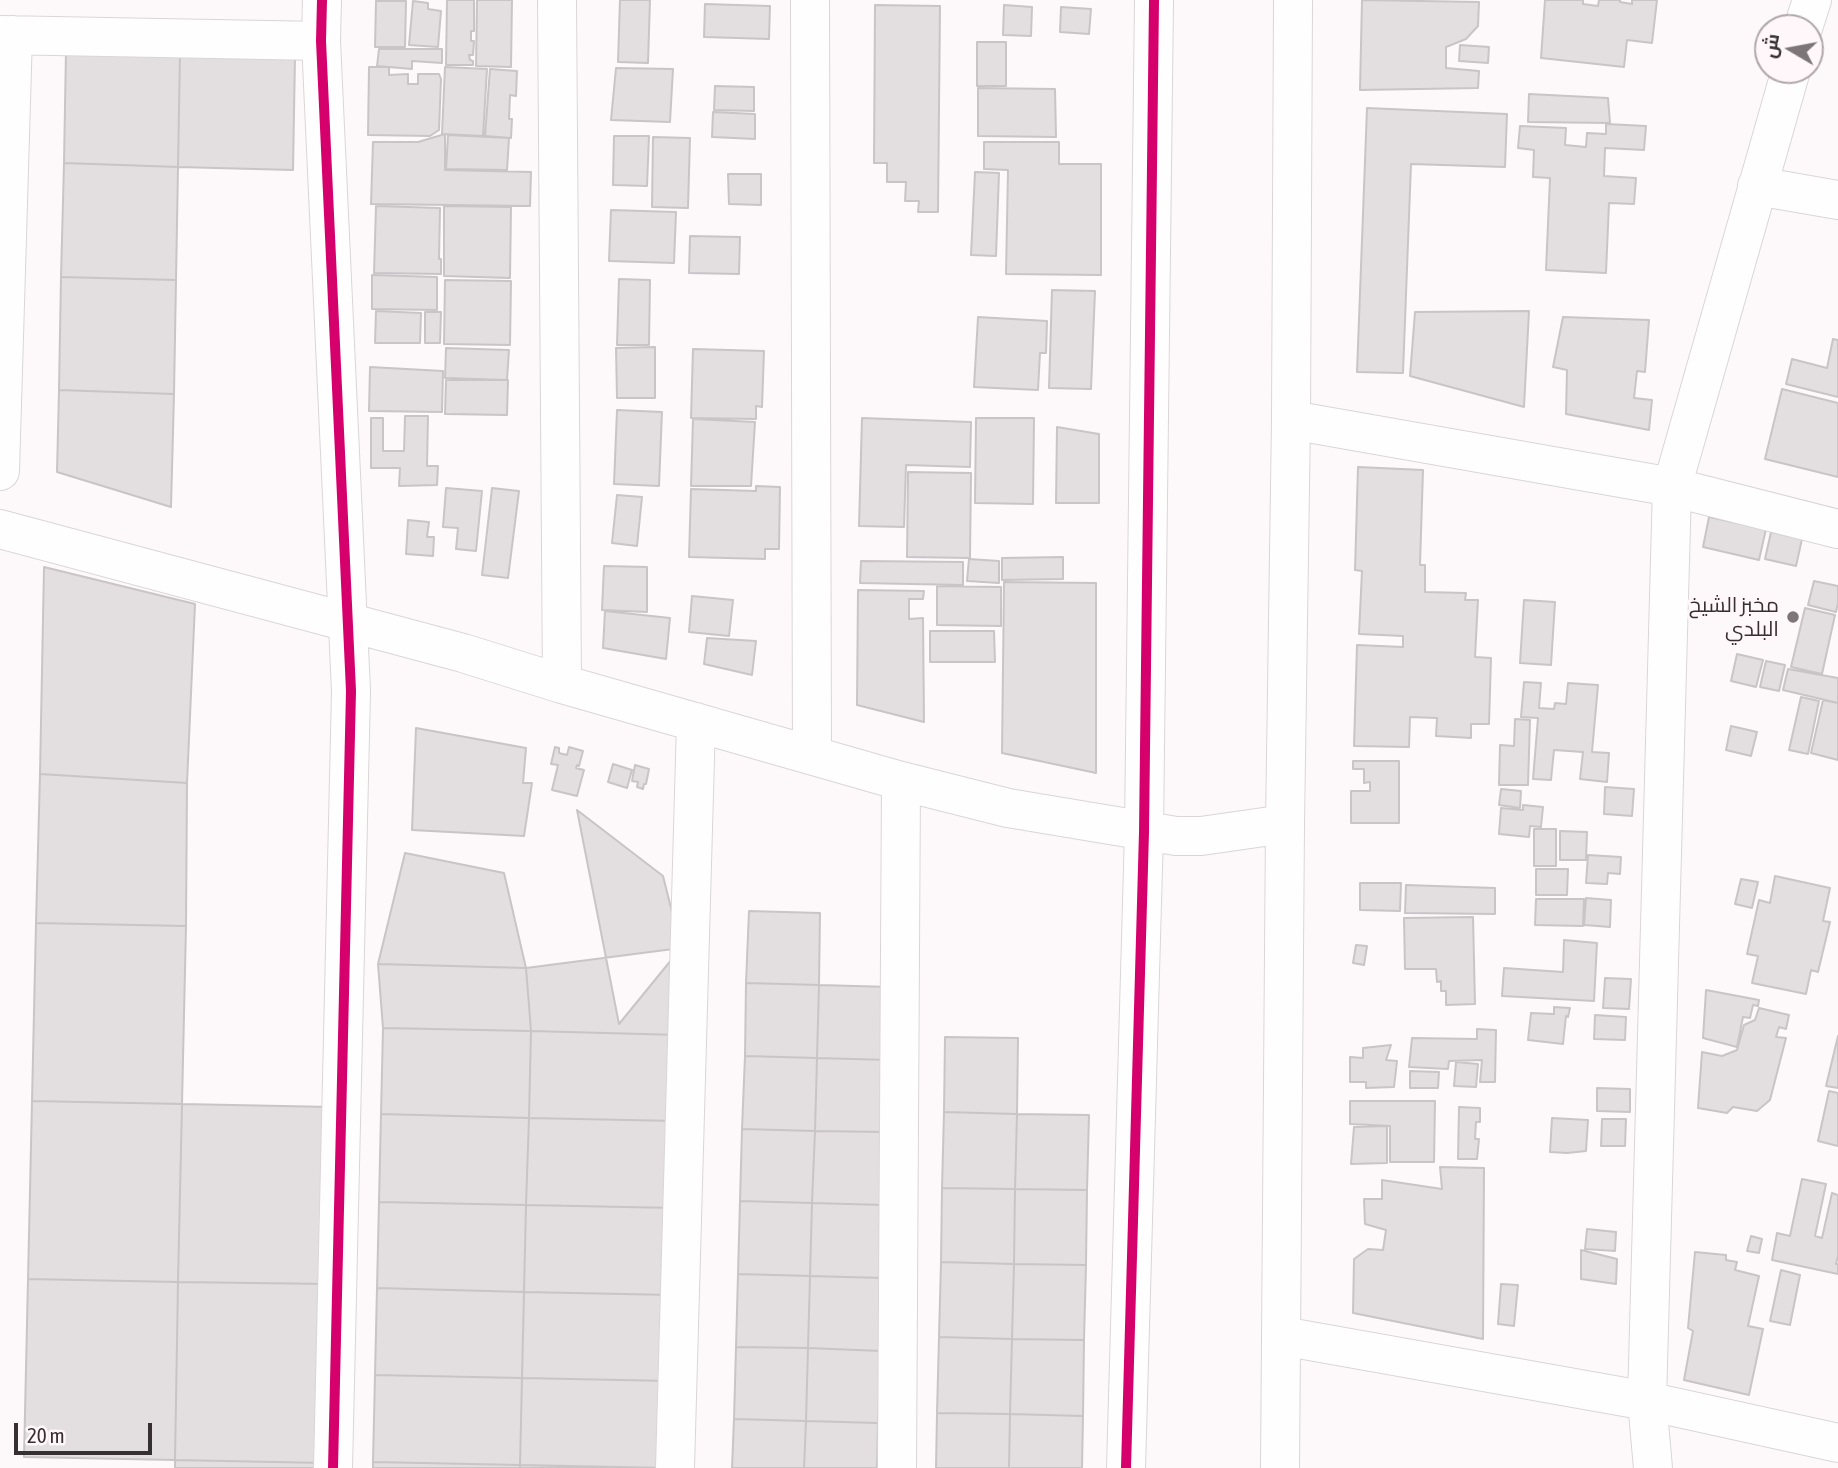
<!DOCTYPE html>
<meta charset="utf-8">
<style>
body{margin:0}
#map{position:relative;width:1838px;height:1468px;overflow:hidden;background:#fdf9fb;font-family:"Asap Condensed",Cairo,sans-serif}
canvas{display:block}
.north{position:absolute;left:1754px;top:14px;width:70px;height:70px;box-sizing:border-box;background:#fff7fa;border:2px solid #afa7aa;border-radius:50%;rotate:280deg;font-size:19px;font-weight:700;line-height:28px;text-align:center;color:#373032}
.north::after{content:'';display:block;margin:auto;width:24px;height:32px;background:#7c7678;clip-path:polygon(50% 0,100% 100%,50% 72%,0 100%)}
.scale{position:absolute;left:14px;top:1423px;width:138px;height:32px;box-sizing:border-box;border:4px solid #373032;border-top:0;padding-left:9px;font-size:21px;line-height:24px;white-space:nowrap;color:#373032;-webkit-text-stroke:5px #fff7fa;paint-order:stroke}
</style>
<div id="map">
<canvas width="1838" height="1468"></canvas>
<div class="north">ش</div>
<div class="scale">20 m</div>
</div>
<script>
const ctx = document.querySelector('canvas').getContext('2d');
ctx.lineJoin = 'round';
function fillPath(path, color) { ctx.fillStyle = color; ctx.fill(path, 'evenodd'); }
function stroke(path, color, width, dash) { ctx.strokeStyle = color; ctx.lineWidth = width; ctx.lineCap = dash ? 'butt' : 'round'; ctx.setLineDash(dash || []); ctx.stroke(path); }
function write(font, color, halo, rows, align = 'center') {
  ctx.font = font + ' "Asap Condensed",Cairo,sans-serif'; ctx.lineWidth = 6; ctx.setLineDash([]); ctx.textBaseline = 'middle'; ctx.strokeStyle = halo; ctx.fillStyle = color; for (const [text, x, y, turn = 0] of rows) {
    ctx.save(); ctx.translate(x, y); ctx.rotate((+turn || 0) * Math.PI / 180); ctx.textAlign = isNaN(turn) ? turn : align; if (halo) ctx.strokeText(text, 0, 0); ctx.fillText(text, 0, 0); ctx.restore();
  }
}
const building = new Path2D(`
 M447 0H474V31H471V41H474L473 55H469L470 60 473 61V65H446Z
 M477 0H512L511 67 476 66Z
 M620 0H650L648 63 618 62Z
 M1362 0 1479 2 1478 26 1466 39 1446 47V68L1479 71 1478 88 1360 90Z
 M1545 0H1583V4L1598 6 1599 0H1620V2L1632 4V0H1657L1652 43 1627 40 1624 67 1541 58Z
 M376 1H406L405 47H375Z
 M413 1 428 3V9L441 11 438 47 409 45Z
 M705 4 770 6 769 39 704 37Z
 M875 5 940 6 938 212H918L919 201H905L906 182H887V163H874Z
 M1004 5 1032 7 1031 36 1003 35Z
 M1061 7 1091 9 1089 34 1060 32Z
 M977 42H1006V86H977Z
 M1460 45 1489 47 1488 63 1459 61Z
 M379 49H442V63L412 61V69L377 66Z
 M66 50 180 53 178 167 64 163Z
 M180 53 295 57 293 170 178 167Z
 M369 67H389V75L408 74V84H418V74H439L441 79 439 130 430 136 368 135Z
 M445 67 487 69 483 136 442 134Z
 M616 68 673 69 670 122 611 120Z
 M490 69 517 71 516 96 510 95 509 119H512L511 138 485 136Z
 M715 86 754 87V111L714 110Z
 M978 88 1055 89 1056 137 978 136Z
 M1529 94 1608 98 1610 123 1528 122Z
 M1367 108 1507 114 1505 167 1411 164 1403 373H1401L1357 372Z
 M713 112 755 114V139L712 137Z
 M1606 124 1646 126 1644 150 1605 148 1604 176 1636 178 1634 204 1609 203 1606 273 1546 270 1550 178 1533 177 1534 150 1518 148 1520 126 1566 128 1565 145 1586 147 1587 133 1606 134Z
 M445 134V170L531 172 530 206 371 204 373 142H418Z
 M448 135 509 138 507 170 446 169Z
 M614 136H649L647 186 613 185Z
 M653 137 690 138 688 208 652 207Z
 M984 142H1059V164H1101V275L1006 274 1008 170 984 169Z
 M64 163 178 167 176 280 61 277Z
 M975 172 999 173 996 256 971 255Z
 M728 174H761V205L729 204Z
 M376 206 440 208 439 259H441V274L374 273Z
 M444 206 511 207 510 278 444 276Z
 M611 210 676 212 674 263 609 261Z
 M690 236 740 237 739 274 689 273Z
 M372 275 437 277V310L372 309Z
 M61 277 176 280 174 394 59 390Z
 M619 279 650 280 649 345H617Z
 M445 280 511 281 510 345 444 344Z
 M1052 290 1095 291 1091 389 1049 388Z
 M376 311 421 313 420 343H375Z
 M1529 311 1524 407 1410 376 1415 312Z
 M425 312H441L440 343H425Z
 M978 317 1047 321 1046 353H1040L1038 390 974 387Z
 M1563 317 1649 320 1645 372 1637 371 1634 398 1652 400 1649 430 1566 414 1567 370 1553 367Z
 M1833 339 1838 340V397L1786 384 1792 359 1827 368Z
 M655 347V398H617L616 348Z
 M446 348 509 350 507 380 445 378Z
 M693 349 764 351 762 407 756 406V419L691 418Z
 M370 367 443 371 442 412 369 411Z
 M446 380H508L507 415 445 414Z
 M1782 389 1838 403V477L1765 459Z
 M59 390 174 394 171 507 57 472Z
 M617 410 662 412 659 486 614 484Z
 M405 416H428L427 466H438L437 485 399 486 400 468H371V418H383V451H404Z
 M862 418 971 422 970 467 906 465 904 527 859 526Z
 M976 418H1034L1033 504 975 503Z
 M693 419 755 422 751 486H691Z
 M1057 427 1099 434V503H1056Z
 M1358 467 1423 470 1420 565H1425V592L1466 593 1465 600H1478L1475 657 1491 658 1489 724H1471V738L1436 736 1437 718 1410 717 1409 747 1354 746 1357 645 1403 647V636L1359 634 1362 571 1355 570Z
 M908 472 971 473 970 558 907 557Z
 M756 486 780 487 779 549H765V559L689 557 691 489 756 491Z
 M446 488 482 491 476 551 456 549 458 528 443 527Z
 M492 488 519 491 508 578 482 575Z
 M617 495 642 497 637 546 612 543Z
 M1709 517 1766 529 1759 560 1703 547Z
 M408 520 429 522 427 537H434L433 556 406 554Z
 M1771 532 1802 539 1796 566 1765 559Z
 M1063 557V579L1002 580V558Z
 M969 559 999 561V583L967 581Z
 M861 561 963 562V585L860 583Z
 M604 566 647 567V612L602 610Z
 M44 567 195 604 187 783 40 774Z
 M1814 581 1838 586V603L1836 612 1808 605Z
 M1004 582 1096 583V773L1002 753Z
 M937 586 1001 587V626L937 625Z
 M858 590 924 591 923 599H909V619L923 618 924 722 857 705Z
 M692 596 733 600 729 636 689 632Z
 M1524 600 1555 602 1551 665 1520 663Z
 M1805 608 1835 615 1822 674 1791 667Z
 M605 611 670 618 666 659 603 648Z
 M930 631H994L995 662H930Z
 M707 638 756 641 752 675 704 664Z
 M1737 654 1763 660 1756 687 1731 681Z
 M1766 661 1785 665 1779 691 1760 687Z
 M1788 669 1838 678V703L1783 690Z
 M1524 682 1541 683 1539 708 1554 709 1555 703 1566 704 1568 683 1598 685 1592 752 1609 753 1607 782 1580 779 1583 752 1554 750 1551 780 1533 779 1538 718 1521 717Z
 M1801 697 1819 701 1808 754 1789 750Z
 M1823 700 1838 703V760L1811 753Z
 M1515 719 1530 720 1528 785H1499L1500 745 1514 746Z
 M1731 726 1757 732 1751 756 1726 750Z
 M416 728 526 748 523 783H532L524 836 412 830Z
 M555 747 559 748V753L567 755 569 747 583 751 579 766 577 765 576 768 584 770 577 796 552 790 558 765 551 764Z
 M1353 761H1399V823H1351V791H1370V782L1364 783V769H1353Z
 M613 764 632 770 627 788 608 782Z
 M635 765 649 769 646 784H644L643 789 637 787 638 782 632 781Z
 M40 774 187 783 186 926 36 923Z
 M1605 787 1634 789 1632 816 1604 814Z
 M1501 789 1521 791 1520 808 1499 805Z
 M1523 805 1543 807 1541 827 1530 826 1529 837 1499 834 1501 808 1523 810Z
 M577 810 663 876 681 948 619 1024Z
 M1534 829H1556V866H1534Z
 M1560 831 1587 832 1586 860H1560Z
 M405 853 504 873 526 968 378 964Z
 M1588 855 1621 857 1620 874 1608 873 1607 884 1586 883Z
 M1536 869H1568L1567 895H1536Z
 M1775 876 1830 888 1823 921 1830 922 1818 972 1811 970 1806 994 1752 983 1758 956 1747 954 1759 900 1770 903Z
 M1741 879 1758 882 1752 908 1735 904Z
 M1360 883H1401L1400 911 1360 910Z
 M1406 885 1495 888V914L1405 913Z
 M1586 898 1611 900 1610 927 1584 925Z
 M1536 899H1584L1583 926 1535 925Z
 M749 911 820 913 819 985 746 983Z
 M1473 917 1475 1004 1446 1005V991H1441V981L1437 982 1436 969H1405L1404 918Z
 M36 923 186 926 182 1104 32 1101Z
 M1564 940 1597 943 1594 1001 1502 996 1504 968 1563 972Z
 M1356 945 1367 946 1364 965 1353 963Z
 M681 948 679 1035 531 1031 526 968Z
 M378 964 526 968 531 1031 383 1028Z
 M1605 978 1631 979 1629 1009 1603 1008Z
 M746 983 819 985 817 1058 745 1056Z
 M819 985 891 987 889 1060 817 1058Z
 M1706 990 1759 1000 1758 1006 1753 1005 1750 1018 1743 1017 1737 1047 1703 1038Z
 M1554 1007 1570 1008 1568 1017 1566 1016 1563 1044 1528 1040 1531 1013 1554 1014Z
 M1759 1008 1789 1015 1786 1029 1779 1027 1776 1037 1786 1038 1770 1100 1757 1111 1733 1107 1727 1113 1698 1108 1702 1052 1722 1056 1737 1050 1744 1025 1755 1020Z
 M1595 1015 1626 1017 1625 1040 1594 1039Z
 M383 1028 531 1031 529 1118 381 1114Z
 M1477 1029 1496 1030 1495 1082H1480L1482 1060 1449 1061 1448 1069 1409 1067 1412 1038 1477 1039Z
 M531 1031 679 1035 677 1121 529 1118Z
 M1838 1036V1088L1826 1086Z
 M945 1037 1018 1038 1017 1114 944 1112Z
 M1391 1045 1386 1060 1397 1061 1394 1087 1366 1088V1082H1350V1057L1363 1058V1048Z
 M745 1056 817 1058 815 1131 742 1129Z
 M817 1058 889 1060 886 1132 815 1131Z
 M1456 1062 1478 1064 1476 1087 1454 1086Z
 M1410 1071 1439 1072 1438 1088H1410Z
 M1597 1088 1630 1089V1112L1597 1111Z
 M1829 1091 1838 1093V1146L1818 1141Z
 M32 1101 182 1104 178 1282 28 1279Z
 M1350 1101H1435L1434 1162H1390V1126L1350 1124Z
 M182 1104 332 1107 329 1284 178 1282Z
 M1459 1107 1480 1108V1122H1476L1475 1139H1479L1477 1159H1458Z
 M944 1112 1017 1114 1015 1189 942 1188Z
 M381 1114 529 1118 526 1205 379 1202Z
 M1017 1114 1089 1115 1087 1190 1015 1189Z
 M529 1118 677 1121 675 1208 526 1205Z
 M1552 1118 1588 1120 1586 1151 1567 1153 1550 1152Z
 M1602 1119H1626L1625 1146H1601Z
 M1387 1126V1163L1351 1164 1354 1127Z
 M742 1129 815 1131 812 1203 740 1201Z
 M815 1131 886 1132 884 1205 812 1203Z
 M1440 1167 1484 1168 1483 1339 1353 1313 1354 1259 1368 1249 1383 1250 1386 1230 1365 1224 1364 1199H1382V1180L1442 1189Z
 M1802 1179 1826 1184 1815 1236 1822 1238 1832 1193 1838 1195V1256L1836 1264H1838V1274L1772 1260 1777 1233 1790 1236Z
 M942 1188 1015 1189 1014 1264 941 1262Z
 M1015 1189 1087 1190 1086 1265 1014 1264Z
 M740 1201 812 1203 810 1276 738 1274Z
 M379 1202 526 1205 524 1292 377 1288Z
 M812 1203 884 1205 882 1278 810 1276Z
 M526 1205 675 1208 672 1295 524 1292Z
 M1587 1229 1616 1232 1615 1251 1585 1249Z
 M1751 1236 1762 1239 1759 1253 1747 1251Z
 M1581 1250 1617 1259 1616 1284 1581 1279Z
 M1695 1252 1726 1255V1260L1737 1262 1735 1270 1759 1276 1748 1326 1763 1329 1749 1395 1684 1380 1693 1331 1688 1328Z
 M941 1262 1014 1264 1012 1339 939 1337Z
 M1014 1264 1086 1265 1084 1340 1012 1339Z
 M1781 1270 1800 1275 1790 1325 1770 1321Z
 M738 1274 810 1276 808 1348 736 1347Z
 M810 1276 882 1278 881 1351 808 1348Z
 M28 1279 178 1282 175 1460 24 1457Z
 M178 1282 329 1284 325 1463 175 1460Z
 M1501 1284 1518 1285 1514 1326 1498 1324Z
 M377 1288 524 1292 522 1378 375 1375Z
 M524 1292 672 1295 670 1381 522 1378Z
 M939 1337 1012 1339 1010 1414 937 1413Z
 M1012 1339 1084 1340 1083 1416 1010 1414Z
 M736 1347 808 1348 806 1421 734 1419Z
 M808 1348 881 1351 878 1423 806 1421Z
 M375 1375 522 1378 520 1465 373 1462Z
 M522 1378 670 1381 668 1468 520 1465Z
 M937 1413 1010 1414 1009 1468H936Z
 M1010 1414 1083 1416 1082 1468H1009Z
 M734 1419 806 1421 804 1468H732Z
 M806 1421 878 1423 877 1468H804Z
 M175 1460 325 1463V1468H175Z
 M373 1462 520 1465V1468H373Z
 M520 1465 632 1468H520Z`);
fillPath(building, '#e3dee0');
stroke(building, '#c9c4c6', 2);
const minor = new Path2D(`
 M322 0 321 41 351 691 333 1468
 M557 0 562 684
 M810 0 812 755
 M1803 28 1812 0
 M0 35 321 41
 M1757 186 1838 200
 M1291 420 1672 487 1838 529
 M0 471 13 35
 M0 529 463 653 562 684 901 781 1008 808 1176 836H1201L1285 824
 M1282 1336 1647 1401 1838 1443
 M675 1468 696 722
 M897 1468 901 781
 M1126 1468 1144 832 1154 0
 M1280 1468 1285 824 1291 420 1293 0
 M1653 1468 1647 1401 1672 487 1791 70`);
stroke(minor, '#dad6d7', 40);
stroke(minor, '#fffefe', 38);
stroke(new Path2D(`
 M322 0 321 41 351 691 333 1468
 M1126 1468 1144 832 1154 0`), '#d6006c', 10);
for (const [x, y, r, color] of [
 [1793,617,7,"#7c7678"]
]) { const dot = new Path2D(); dot.arc(x, y, r, 0, 2 * Math.PI); ctx.fillStyle = color; ctx.fill(dot); stroke(dot, '#fff7fa', 2.5); }
write('21px', '#373032', '#fff7fa', [
 ["مخبز الشيخ",1779,605],
 ["البلدي",1779,629]
], 'right');
</script>
